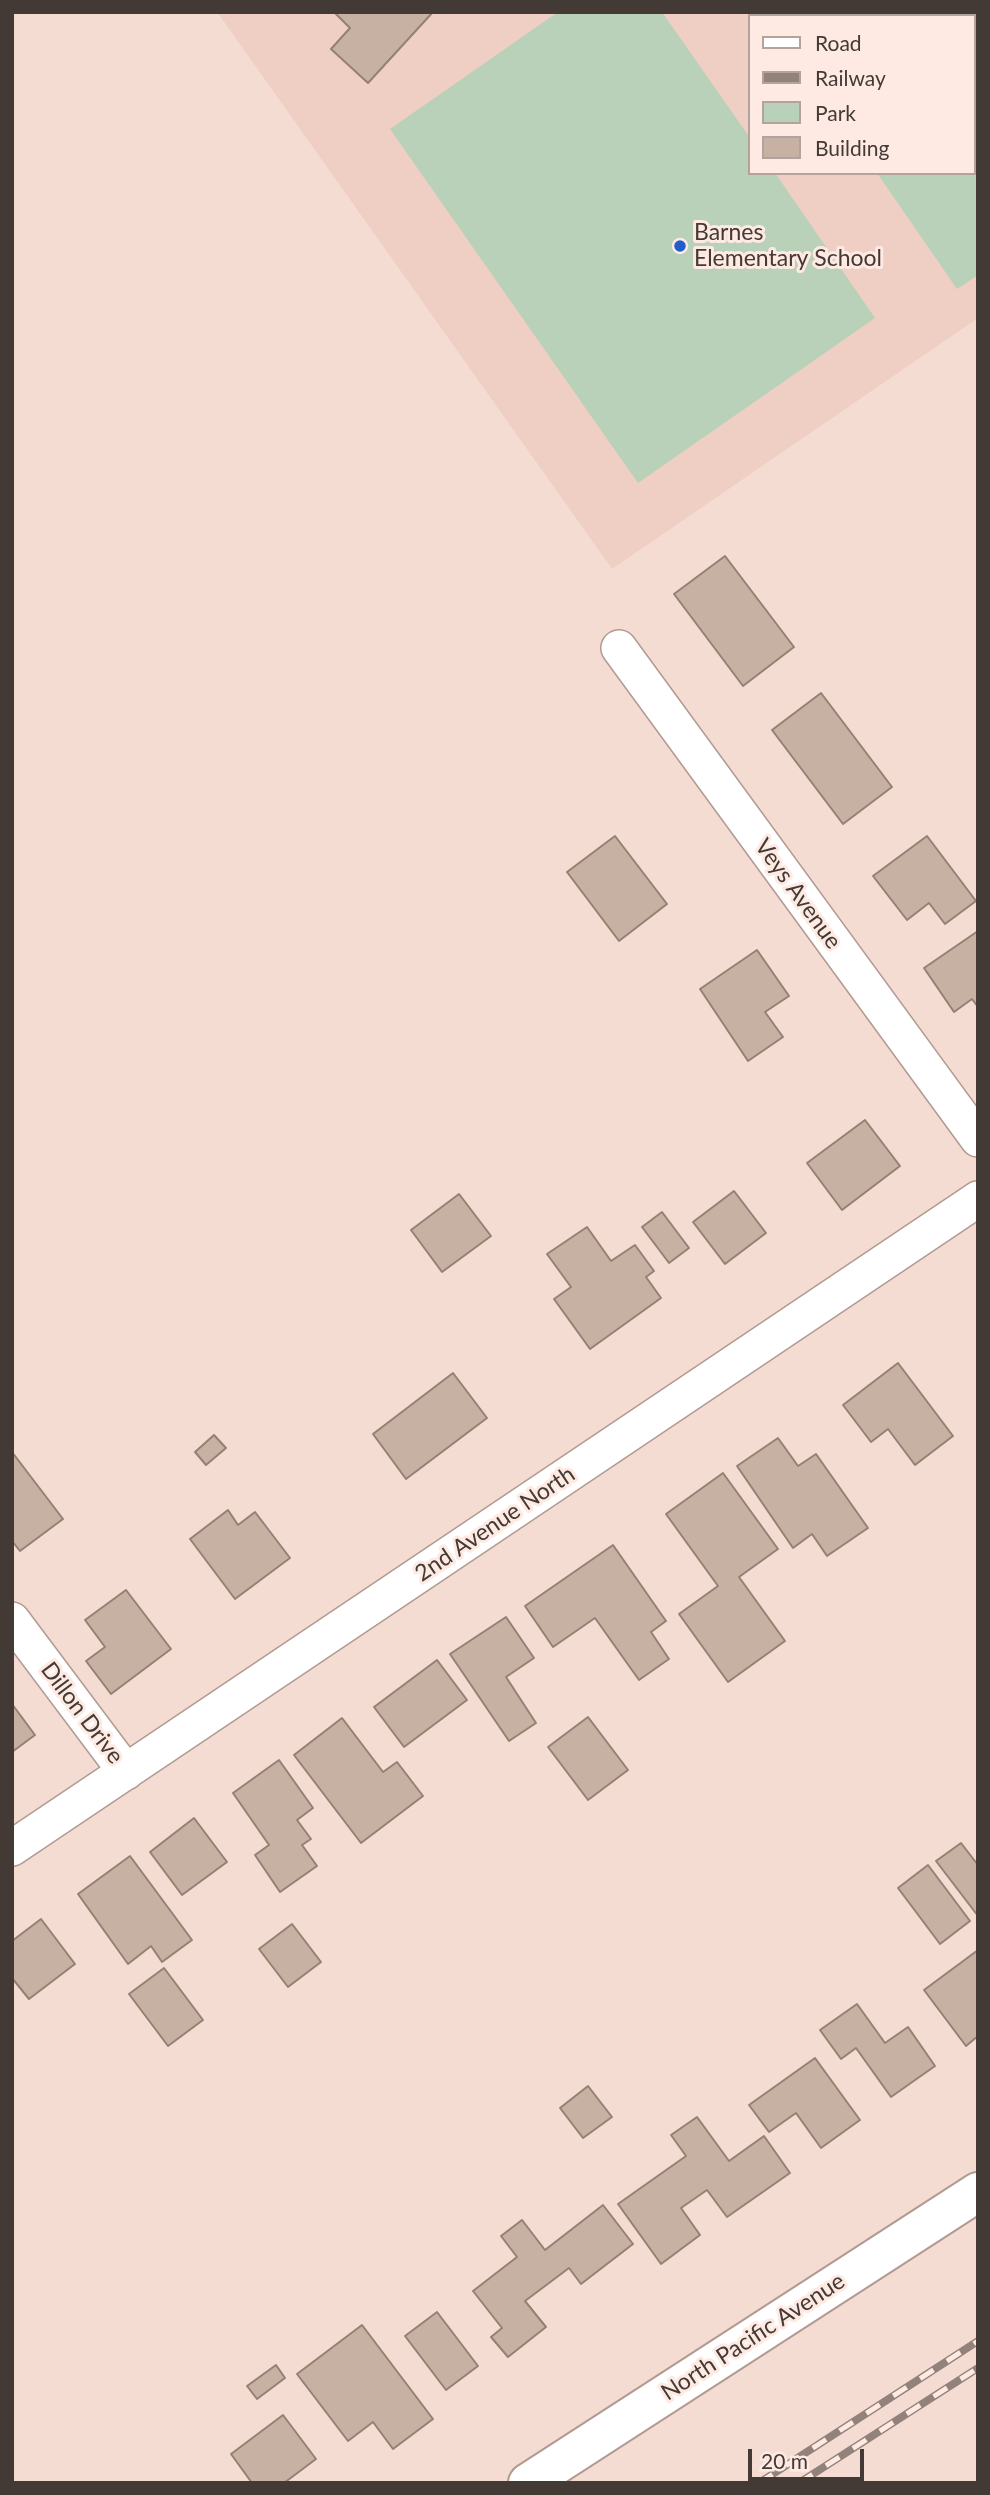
<!DOCTYPE html>
<style>
body{margin:0}
#map{position:relative;width:990px;height:2495px;overflow:hidden;background:#f5dcd2;font-family:Lato,sans-serif}
canvas{display:block}
.frame{position:absolute;inset:0;border:14px solid #433935;pointer-events:none}
.legend{position:absolute;left:748px;top:14px;width:228px;height:161px;box-sizing:border-box;background:#feeae2;border:2px solid #b3a39d;margin:0;padding:9px 12px;list-style:none;font-size:21px;color:#433935}
.legend li{display:flex;align-items:center;gap:14px;height:35px}
.legend b{width:35px;border:2px solid #b3a39d}
.scale{position:absolute;left:748px;top:2449px;width:116px;height:32px;box-sizing:border-box;border:4px solid #433935;border-top:0;padding-left:9px;font-size:21px;line-height:24px;white-space:nowrap;color:#433935;-webkit-text-stroke:5px #feeae2;paint-order:stroke}
</style>
<div id="map">
<canvas width="990" height="2495"></canvas>
<div class="frame"></div>
<ul class="legend">
<li><b style="height:9px;background:#fff"></b>Road</li>
<li><b style="height:9px;background:#93827b"></b>Railway</li>
<li><b style="height:19px;background:#b9d0b9"></b>Park</li>
<li><b style="height:19px;background:#c6b1a3"></b>Building</li>
</ul>
<div class="scale">20 m</div>
</div>
<script>
const ctx = document.querySelector('canvas').getContext('2d');
ctx.lineJoin = 'round';
function fillPath(path, color) { ctx.fillStyle = color; ctx.fill(path, 'evenodd'); }
function stroke(path, color, width, dash) { ctx.strokeStyle = color; ctx.lineWidth = width; ctx.lineCap = dash ? 'butt' : 'round'; ctx.setLineDash(dash || []); ctx.stroke(path); }
function write(font, color, halo, rows, align = 'center') {
  ctx.font = font + ' Lato,sans-serif'; ctx.lineWidth = 6; ctx.setLineDash([]); ctx.textBaseline = 'middle'; ctx.strokeStyle = halo; ctx.fillStyle = color; for (const [text, x, y, turn = 0] of rows) {
    ctx.save(); ctx.translate(x, y); ctx.rotate((+turn || 0) * Math.PI / 180); ctx.textAlign = isNaN(turn) ? turn : align; if (halo) ctx.strokeText(text, 0, 0); ctx.fillText(text, 0, 0); ctx.restore();
  }
}
fillPath(new Path2D(`
 M217 12H978V318L612 569ZM750 16H974V173H750Z`), '#efcfc3');
fillPath(new Path2D(`
 M558 12H662L750 138V173H775L875 318 638 483 390 129Z
 M766 12H916L918 16H769Z
 M974 160 978 165V275L957 289 877 173H974Z`), '#b9d0b9');
const building = new Path2D(`
 M334 12H433L368 83 331 49 350 28Z
 M959 12H978V39L974 34V16H961Z
 M725 556 794 647 743 686 674 594Z
 M821 693 892 787 843 824 772 730Z
 M615 836 667 904 619 941 567 872Z
 M927 836 976 901 945 924 929 903 907 920 873 876Z
 M978 931V1007L972 999 954 1012 924 968Z
 M757 950 789 996 765 1012 783 1037 748 1061 700 989Z
 M865 1120 900 1166 842 1210 807 1163Z
 M734 1191 766 1233 725 1264 693 1222Z
 M459 1194 491 1236 442 1272 411 1230Z
 M662 1212 689 1248 669 1263 642 1227Z
 M587 1227 611 1261 635 1245 654 1271 646 1277 661 1298 590 1349 554 1299 571 1287 547 1254Z
 M898 1363 953 1436 915 1465 888 1429 871 1442 843 1405Z
 M453 1373 487 1418 406 1479 373 1434Z
 M214 1435 226 1448 206 1465 195 1452Z
 M778 1438 798 1466 816 1454 868 1528 827 1556 812 1534 793 1548 737 1466Z
 M12 1452 63 1519 20 1551 12 1541Z
 M723 1473 778 1549 739 1577 785 1641 728 1682 679 1614 718 1586 666 1514Z
 M228 1510 238 1525 255 1512 290 1558 235 1599 190 1539Z
 M613 1545 666 1621 651 1632 669 1659 639 1680 595 1618 553 1647 525 1606Z
 M126 1590 171 1649 111 1694 86 1661 105 1647 85 1620Z
 M506 1617 534 1658 506 1677 536 1723 509 1741 450 1654Z
 M437 1660 467 1700 404 1747 374 1707Z
 M12 1704 35 1735 12 1752Z
 M588 1717 628 1770 588 1800 548 1747Z
 M342 1718 383 1772 397 1762 423 1796 361 1843 294 1755Z
 M279 1760 313 1808 297 1820 311 1839 302 1845 317 1866 280 1892 255 1855 269 1845 233 1793Z
 M194 1818 227 1862 182 1895 150 1852Z
 M961 1843 978 1865V1916L936 1861Z
 M130 1856 192 1940 162 1962 151 1946 128 1964 78 1894Z
 M928 1865 970 1921 940 1944 898 1888Z
 M41 1919 75 1964 29 1999 12 1978V1941Z
 M292 1924 321 1962 288 1987 259 1949Z
 M978 1950V2036L966 2046 924 1990Z
 M164 1968 203 2020 168 2046 129 1994Z
 M857 2004 885 2043 908 2027 935 2066 891 2097 856 2048 841 2059 820 2030Z
 M815 2058 860 2120 821 2148 796 2113 769 2132 749 2105Z
 M588 2086 612 2117 583 2138 560 2108Z
 M697 2117 729 2161 764 2136 790 2173 727 2217 707 2190 681 2208 700 2235 661 2264 618 2204 686 2156 671 2135Z
 M603 2205 633 2244 581 2284 569 2268 525 2301 546 2327 508 2357 491 2337 502 2328 473 2291 517 2257 501 2236 522 2220 545 2250Z
 M437 2312 478 2366 446 2390 405 2336Z
 M362 2325 433 2419 393 2449 373 2422 348 2441 297 2374Z
 M276 2365 285 2378 257 2399 247 2386Z
 M283 2415 316 2459 284 2483H252L231 2454Z`);
fillPath(building, '#c6b1a3');
stroke(building, '#958174', 2);
const minor = new Path2D(`
 M619 648 978 1139
 M12 1620 126 1772
 M12 1848 978 1199`);
const tertiary = new Path2D(`
 M528 2483 978 2192`);
stroke(minor, '#b19a91', 38);
stroke(tertiary, '#b19a91', 42);
stroke(minor, '#fff', 35);
stroke(tertiary, '#fff', 38);
const rail = new Path2D(`
 M759 2483 978 2341
 M799 2483 978 2368`);
stroke(rail, '#93827b', 8);
stroke(rail, '#feeae2', 5, [16]);
for (const [x, y, r, color] of [
 [680,246,7,"#225ecb"]
]) { const dot = new Path2D(); dot.arc(x, y, r, 0, 2 * Math.PI); ctx.fillStyle = color; ctx.fill(dot); stroke(dot, '#feeae2', 2.5); }
write('23px', '#433935', '#feeae2', [
 ["Barnes",694,233],
 ["Elementary School",694,259]
], 'left');
write('23px', '#433935', '#feeae2', [
 ["Veys Avenue",798,894,54],
 ["2nd Avenue North",495,1524,-34],
 ["Dillon Drive",82,1713,53],
 ["North Pacific Avenue",753,2337,-33]
]);
</script>
